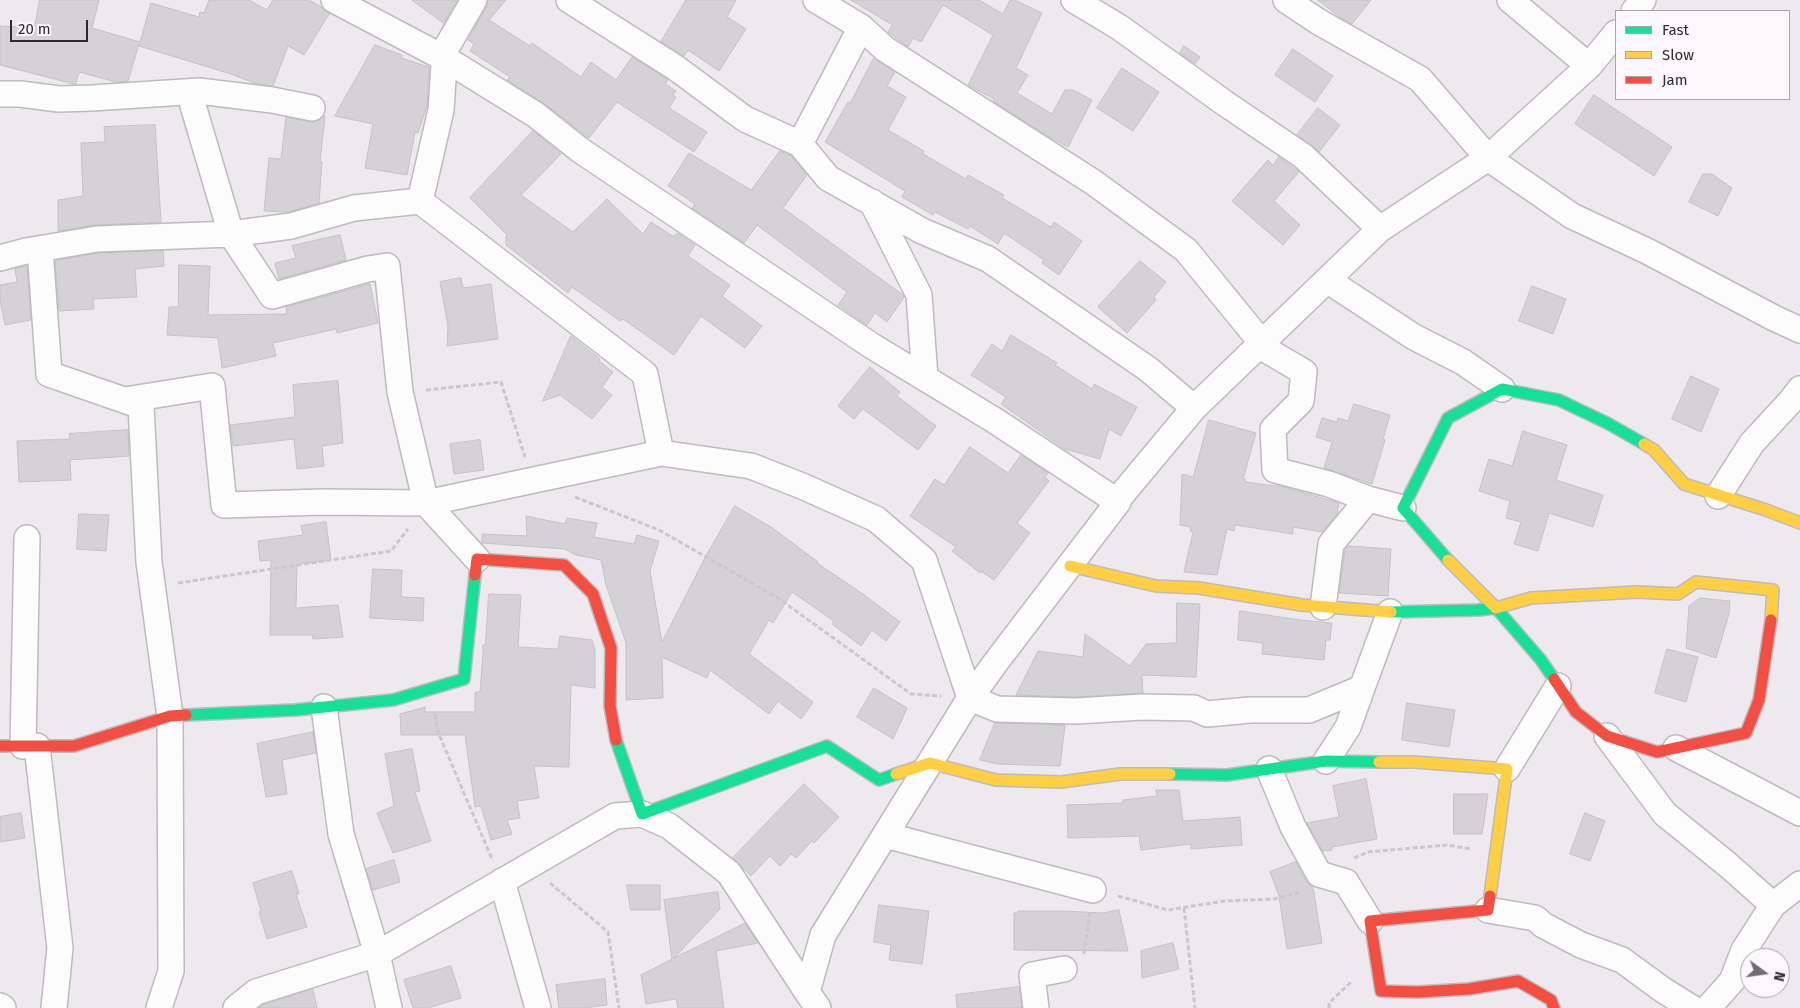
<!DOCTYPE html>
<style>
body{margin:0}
#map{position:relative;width:1800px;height:1008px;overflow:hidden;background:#eee9ee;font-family:"Fira Sans",sans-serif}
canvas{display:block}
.legend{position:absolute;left:1615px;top:10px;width:175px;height:90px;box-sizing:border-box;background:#fcf6fd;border:1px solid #a9a5aa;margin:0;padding:6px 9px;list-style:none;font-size:15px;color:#2d2b2d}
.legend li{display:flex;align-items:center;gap:10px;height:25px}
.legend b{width:25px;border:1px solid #a9a5aa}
.north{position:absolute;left:1740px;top:948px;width:50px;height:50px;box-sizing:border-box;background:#fcf6fd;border:1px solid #a9a5aa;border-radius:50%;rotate:104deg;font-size:14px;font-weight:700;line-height:20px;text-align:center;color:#2d2b2d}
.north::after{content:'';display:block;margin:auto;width:18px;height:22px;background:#716e71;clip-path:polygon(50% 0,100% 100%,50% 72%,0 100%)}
.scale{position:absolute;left:10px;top:20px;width:78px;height:22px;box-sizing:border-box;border:2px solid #2d2b2d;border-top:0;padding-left:6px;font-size:15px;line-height:18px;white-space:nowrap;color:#2d2b2d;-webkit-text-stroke:4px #fcf6fd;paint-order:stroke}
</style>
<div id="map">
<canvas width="1800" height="1008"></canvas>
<ul class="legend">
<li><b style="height:6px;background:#16e098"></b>Fast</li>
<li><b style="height:6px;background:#ffcf43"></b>Slow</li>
<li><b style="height:6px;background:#f24e42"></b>Jam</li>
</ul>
<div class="north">N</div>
<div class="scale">20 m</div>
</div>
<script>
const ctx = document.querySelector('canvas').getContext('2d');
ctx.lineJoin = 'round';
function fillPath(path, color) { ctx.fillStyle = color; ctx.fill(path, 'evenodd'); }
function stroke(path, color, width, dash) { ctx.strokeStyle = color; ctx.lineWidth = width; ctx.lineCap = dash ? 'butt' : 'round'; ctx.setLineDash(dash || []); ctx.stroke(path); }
const building = new Path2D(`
 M40 0H99L92 28 140 42 151 3 199 17 200 12 204 13 209 0H249L267 10 273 0H309L321 7 329 14 304 55 288 46 273 86 257 84 231 74 139 46V44L128 81 116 82 79 72 76 84H74L0 65V26L34 28Z
 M412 0H457L444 23Z
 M488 0H506L489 20 530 46 532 43 581 77 591 62 616 80 632 57 668 80 665 84 676 91 673 95 676 97 669 108 707 132 694 152 617 102 589 138 545 104 507 80 510 77 470 51 474 44 468 40 486 7Z
 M686 0H736L727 17 746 29 719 71 688 50 684 56 661 42Z
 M851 0H979L1003 14 1010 0H1015L1042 13 1016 68 1028 75 1017 93 1052 114 1065 90H1073L1092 100 1068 147 1046 135 993 101 994 99 968 85 993 35 943 5 921 42 913 38 908 47 888 32 892 25Z
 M1318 0H1371L1352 24 1341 18Z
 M375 45 402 55 401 58 429 67 427 106 418 133 415 132 407 175 365 168 373 124 335 116Z
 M1184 46 1200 57 1195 64 1180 53Z
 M1293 49 1333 76 1315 102 1275 75Z
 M874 58 895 72 887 86 906 97 888 130 924 151 923 154 966 179 968 175 1004 195 1002 198 1051 227 1054 222 1082 241 1059 275 1042 263 1044 260 1004 233 998 244 970 226 968 229 935 212 933 215 902 197 905 191 825 142 848 102 850 103Z
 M1122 68 1159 92 1133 131 1097 108Z
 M1594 95 1672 147 1654 176 1575 124Z
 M1318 108 1340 125 1319 152 1297 135Z
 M324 116H325L320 162H322L319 203 288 212 264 211 269 158 281 159 286 117 310 122 317 121Z
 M155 125 161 222 96 225 58 231V200L83 196 81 143 105 142 104 127Z
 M533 131 561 154 521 195 573 232 607 199 643 234 651 222 674 237 677 233 695 245 688 256 730 285 722 296 762 326 745 348 701 316 674 355 623 319 620 321 572 287 568 293 506 245V237L507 235 470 198Z
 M780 151 791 156 807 175 783 208 903 295 904 297 887 322 875 313 867 325 838 305 847 292 757 225 744 243 692 208 695 204 668 186 689 153 751 190Z
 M1279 157 1299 172 1274 201 1300 225 1283 245 1232 201 1268 160 1273 165Z
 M1703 174H1712L1732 188 1718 216 1689 202Z
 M340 235 346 260 279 279 275 263 296 258 292 246Z
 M163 251 164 266 135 269 137 297 93 299 94 309 59 311 55 261 98 253Z
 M1140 261 1166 282 1154 297 1156 300 1127 333 1098 307Z
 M179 265 210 266 208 315 287 314 286 307 370 284 378 323 337 333 336 329 273 343 276 356 222 368 218 338 167 335 169 307H178Z
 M27 266 31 320 5 325 0 300V285L17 282 15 269Z
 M461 278 463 288 491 284 498 339 447 346 448 326 440 282Z
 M1532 286 1566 299 1553 334 1519 321Z
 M1011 335 1057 363 1055 365 1092 389 1094 384 1137 407 1121 436 1109 429 1100 459 1065 449 1001 404 1006 397 971 375 992 344 1002 351Z
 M571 336 600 359 599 361 613 372 602 387 612 395 592 419 560 395 543 401Z
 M870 367 900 392 897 396 936 426 918 450 863 409 854 419 838 406Z
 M1691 376 1719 389 1701 432 1672 419Z
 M338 381 343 443 322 446 324 466 297 469 294 439 233 446 230 425 295 417 293 385Z
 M1354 404 1390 415 1383 439 1385 440 1372 484 1324 468 1332 442 1316 437 1322 418 1337 422 1338 418 1348 421Z
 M1209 420 1256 433 1243 479H1245V482L1284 487 1339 503 1337 514 1322 532 1293 527V534L1235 525 1234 531 1227 529 1217 575 1184 572 1193 532 1190 531 1191 527 1180 525 1182 474 1193 477Z
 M128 430 129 456 70 460 71 480 19 482 17 441 70 439 69 434Z
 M1523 431 1567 445 1556 480 1603 495 1593 527 1549 513 1538 551 1514 544 1521 522 1506 518 1510 501 1479 491 1489 459 1512 466Z
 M480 440 484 470 454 474 450 444Z
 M970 447 1008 473 1021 455 1048 473 1045 477 1049 481 1017 523 1030 533 994 580 981 571 980 573 952 551 956 547 910 516 935 479 944 485Z
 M735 506 771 527 818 562 817 563 863 594 900 622 886 641 872 630 861 646 832 624 834 621 792 592 773 623 769 620 749 654 813 702 801 719 778 701 769 714 710 670 707 678 662 657 663 698 626 700V643L606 585 601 560 576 555 565 549 482 543V534L527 536 526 516 565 524 567 518 597 523 594 537 634 544 637 535 659 541 650 571 662 642 707 554Z
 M79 514 109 515 106 551 77 549Z
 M326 522 331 560 297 564 296 608 338 605 343 637 313 639 312 635H270L271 560 260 561 258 541 303 535 301 526Z
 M1348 546 1391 549 1388 596 1339 593 1345 550Z
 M373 569 402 570 401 597 424 598 423 621 370 618Z
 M489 594 521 595 518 647 558 649 560 636 592 640 595 650V688L571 685 569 767 534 766 539 798 517 801 520 818 507 820 512 834 491 840 481 806 475 807 465 735H401L400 714 425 707V712H475V692H480L483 653V645H485Z
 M1700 598 1730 601 1729 614 1716 658 1686 648 1689 606Z
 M1177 603 1200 604 1196 677 1142 675 1143 693 1076 697 1016 695 1038 651 1083 657 1085 634 1130 666 1146 644 1176 643Z
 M1240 611 1300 620 1332 623 1330 640H1326L1324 660 1262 654 1263 643 1238 640Z
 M1667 649 1698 657 1686 702 1655 693Z
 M874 688 907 708 893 739 857 717Z
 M1407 703 1455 710 1449 747 1402 740Z
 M995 723 1065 725 1060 766 998 764 980 760Z
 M313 732 316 753 282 760 287 794 266 797 257 744Z
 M412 749 420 791 415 792 431 841 393 853 377 813 394 806 385 754Z
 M1366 779 1377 839 1332 847V850L1323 851 1307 823 1339 817 1333 786Z
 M804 784 839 817 814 843 812 841 796 858 791 854 780 866 770 856 751 876 733 858Z
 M1156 790H1179L1183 821 1240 817 1242 845 1191 849V844L1141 850 1139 836 1068 838 1067 805 1123 803V800L1157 796Z
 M1454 794H1488L1482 834H1454Z
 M21 813 25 838 0 842V817Z
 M1585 813 1605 821 1590 861 1570 854Z
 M394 860 400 882 373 890 366 869Z
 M1296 862 1306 881 1312 886 1314 893 1322 943 1287 949 1279 896 1270 872Z
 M292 871 299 894H296L307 927 267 939 259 912 261 911 253 883Z
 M627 885H660V910H631Z
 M718 892 720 909 674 958 745 923 758 943 716 951 724 1008H678L676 999 646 1004 641 975 672 959 664 900Z
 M879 905 929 911 922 964 889 960 891 945 874 942Z
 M1119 910 1128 951 1014 950V913H1018V911H1063L1102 913Z
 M1173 943 1179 969 1142 978 1141 951Z
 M451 966 461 998 428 1008H413L404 980Z
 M605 979 607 1005 585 1008H559L556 985Z
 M1019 987 1022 1008H957L956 995Z
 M313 989 317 1008H259L263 1005Z`);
fillPath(building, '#d4d2d6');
stroke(building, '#c4c2c5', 1);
const street = new Path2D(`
 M334 0 444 58 536 115 580 150 872 346 994 420 1118 502
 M569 0 676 68 745 119 800 144
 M816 0 861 27 885 49 1093 182 1186 250 1261 342
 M1074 0 1119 27 1226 104 1303 156 1380 229
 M1286 0 1319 22 1420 79 1488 158 1572 216 1647 251 1774 318 1800 330
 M1510 0 1589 66
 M1634 11 1643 0
 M861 27 800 144 828 178 922 231 988 259 1148 369 1194 408
 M189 92 231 234 272 296 368 269 387 266 400 392 426 503 661 453
 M0 94H20L59 99 92 98 199 91 272 100 312 108
 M420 201 441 110 445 50 474 0
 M872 202 919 295 925 378
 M40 249 49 374 141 406 149 562 170 716 171 971 159 1008
 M0 258 26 251 97 239 231 234 291 226 354 208 420 201 645 374 661 453 751 466 802 486 876 519 924 560 970 698 997 709 1076 711 1142 707 1194 708 1207 714 1250 710H1309L1362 688 1348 727 1326 761
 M1327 280 1414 337 1463 362 1502 389
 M1258 345 1304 372 1301 401 1273 429 1275 470 1329 484 1368 499 1403 508
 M125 400 212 386 224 505 322 502 426 503 477 559
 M1718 496 1752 443 1790 402 1800 389
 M1323 607 1331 544 1368 499
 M1362 688 1390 612
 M324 707 341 834 377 954 389 1008
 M1607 736 1665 814 1728 865 1773 905 1800 884
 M23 746 27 538
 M37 746 60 948 54 1008
 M1676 748 1800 813
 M1269 769 1293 827 1319 874 1346 882 1370 921
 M1507 769 1558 686
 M885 835 1093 890
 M502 881 538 1008
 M1488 910 1535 918 1543 925 1581 945 1622 960 1663 990 1692 1008
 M0 1006 3 1008
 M236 1008 256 992 377 954 615 816 642 814 669 826 729 873 807 992
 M818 1008 807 992 823 935 970 698 996 662 1118 502 1119 498 1194 408 1380 229 1488 158 1589 66 1616 33
 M1036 1008 1032 975 1064 969
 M1708 1008 1732 981 1744 950 1773 905`);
const fast = new Path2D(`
 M1448 560 1403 508 1448 418 1502 389 1559 400 1609 424 1644 444
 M1391 612 1478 610 1496 608 1541 660 1554 679
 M186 715 295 710 393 700 464 679 475 575
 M616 740 642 814 827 746 879 780 896 774
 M1170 774 1227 775 1326 761 1379 762`);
const slow = new Path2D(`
 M1644 444 1654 450 1684 484 1766 510 1800 523
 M1448 560 1496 608 1531 598 1637 592 1678 594 1696 582 1773 590 1771 620
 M1070 566 1156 586 1199 588 1302 605 1391 612
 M1379 762H1414L1507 769 1490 896
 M896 774 930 763 996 780 1061 782 1120 774H1170`);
const jam = new Path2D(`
 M475 575 477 559 564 565 593 594 611 648 610 706 616 740
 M1554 679 1576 712 1607 736 1657 752 1746 733 1759 700 1771 620
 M0 746H74L170 716 186 715
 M1490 896 1488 910 1370 921 1381 991 1418 992 1469 989 1518 981 1551 1000 1554 1008`);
stroke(street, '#bebabe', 28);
stroke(fast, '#bebabe', 14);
stroke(slow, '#bebabe', 14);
stroke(jam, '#bebabe', 14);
stroke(new Path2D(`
 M426 390 501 382 525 457
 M575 497 659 530 778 598 911 694 941 696
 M178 583 391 551 408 529
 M435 714 438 732 492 859
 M1354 858 1368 852 1447 845 1471 849
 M550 883 608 932 619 1008
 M1118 896 1168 910 1224 901 1274 899 1300 892
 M1184 908 1195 1008
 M1084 954 1090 913
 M1329 1008V1003L1352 981`), '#cac9ca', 3, [5, 2.5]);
stroke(street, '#fcfcfc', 25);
stroke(fast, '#16e098', 11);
stroke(slow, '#ffcf43', 11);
stroke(jam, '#f24e42', 11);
</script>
